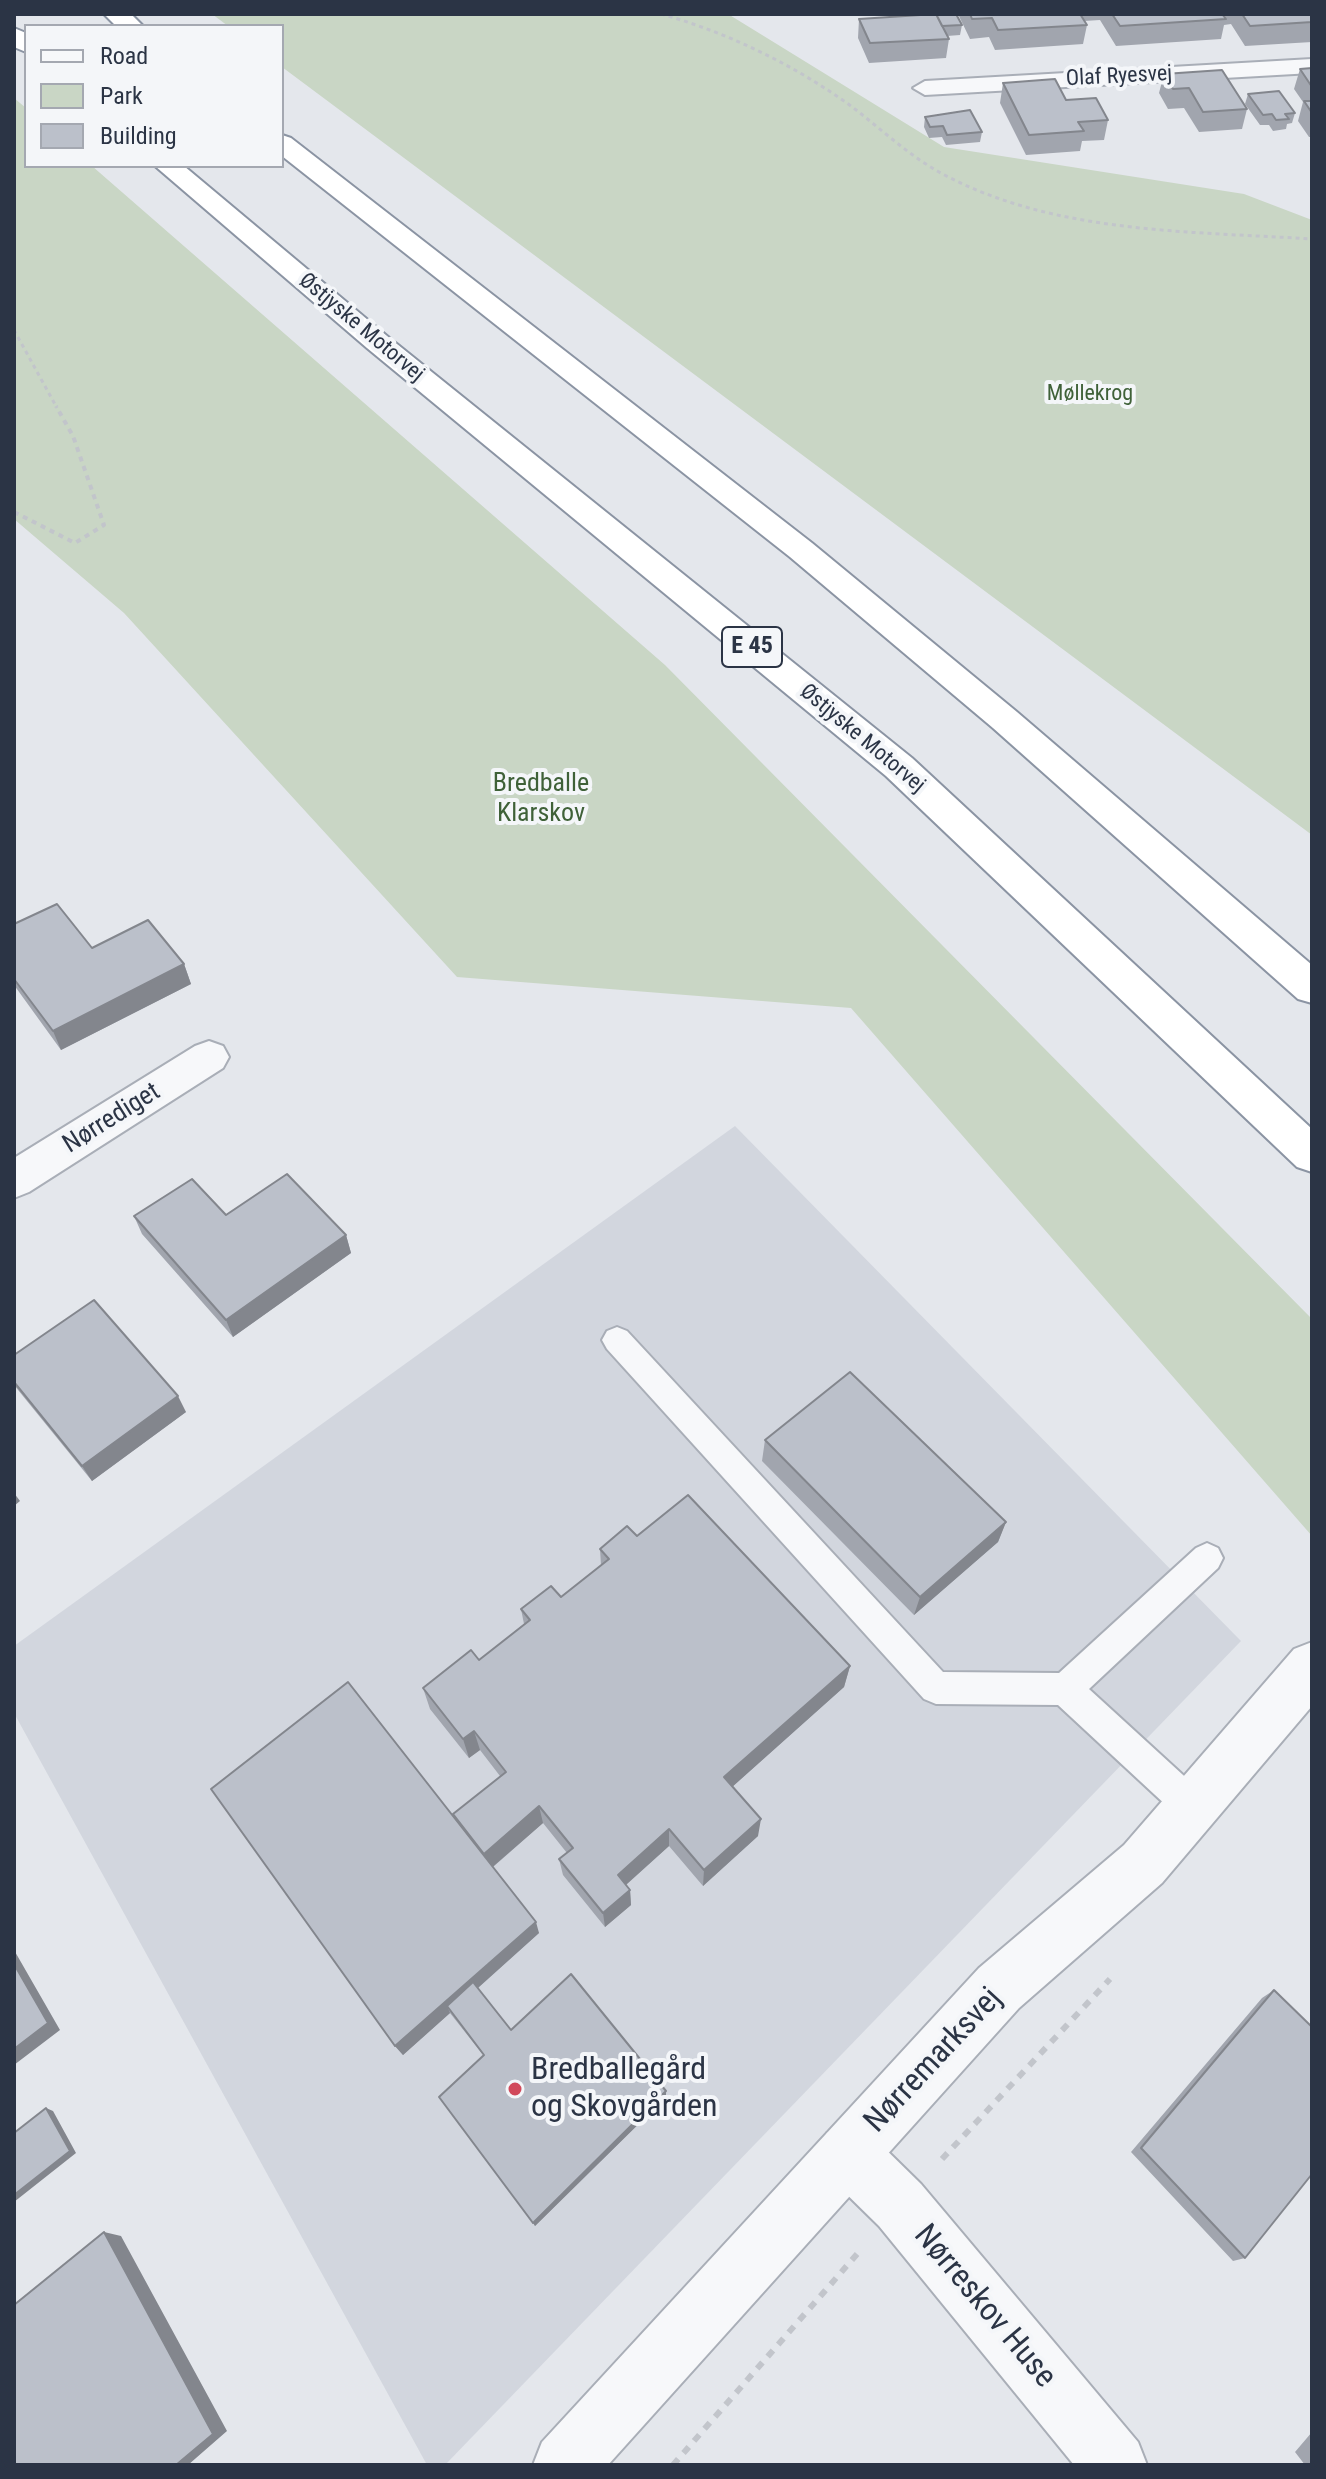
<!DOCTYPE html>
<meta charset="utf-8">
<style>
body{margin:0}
#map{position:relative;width:1326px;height:2479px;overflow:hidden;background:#e4e7ec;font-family:"Roboto Condensed",sans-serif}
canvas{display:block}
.frame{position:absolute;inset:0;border:16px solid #2b3445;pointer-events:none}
.legend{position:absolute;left:24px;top:24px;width:260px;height:144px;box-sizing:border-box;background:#f4f6f9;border:2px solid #a4a8b1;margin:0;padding:10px 14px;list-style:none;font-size:24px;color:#2b3445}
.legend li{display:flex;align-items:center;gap:16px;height:40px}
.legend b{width:40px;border:2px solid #a4a8b1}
</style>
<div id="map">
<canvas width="1326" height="2479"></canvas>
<div class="frame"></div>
<ul class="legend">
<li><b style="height:10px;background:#f7f8fa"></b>Road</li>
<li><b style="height:22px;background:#c9d6c5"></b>Park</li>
<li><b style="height:22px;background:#bbc0ca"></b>Building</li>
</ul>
</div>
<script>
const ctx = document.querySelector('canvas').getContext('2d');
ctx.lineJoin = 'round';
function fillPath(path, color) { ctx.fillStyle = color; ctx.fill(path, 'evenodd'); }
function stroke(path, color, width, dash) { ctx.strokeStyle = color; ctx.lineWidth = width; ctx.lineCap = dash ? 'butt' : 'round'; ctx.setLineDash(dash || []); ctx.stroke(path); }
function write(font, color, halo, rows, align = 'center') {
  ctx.font = font + ' "Roboto Condensed",sans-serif'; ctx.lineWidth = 8; ctx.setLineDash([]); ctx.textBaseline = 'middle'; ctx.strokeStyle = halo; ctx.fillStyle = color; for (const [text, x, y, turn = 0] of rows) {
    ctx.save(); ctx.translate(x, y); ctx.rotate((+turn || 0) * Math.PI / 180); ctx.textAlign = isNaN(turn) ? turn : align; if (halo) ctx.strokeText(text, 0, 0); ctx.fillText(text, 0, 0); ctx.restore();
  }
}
fillPath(new Path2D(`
 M735 1126 1241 1641 445 2465H427L14 1713V1646Z`), '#d2d6de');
fillPath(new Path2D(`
 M212 14H728L944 147 1244 194 1312 220V835L282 67V26H228Z
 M14 98 26 108V166H92L665 665 1312 1319V1536L851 1008 457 977 124 613 14 519Z`), '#c9d6c5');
const service = new Path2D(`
 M617 1327 627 1331 943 1672 1059 1673 1196 1548 1207 1543 1218 1548 1223 1558 1218 1568 1089 1689 1206 1796 1211 1808 1206 1820 1194 1825 1182 1820 1058 1705 936 1704 924 1699 607 1349 602 1340 607 1331Z`);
const minor = new Path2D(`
 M1312 59V73L925 95 913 88 925 81Z
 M209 1041 223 1046 229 1057 223 1068 29 1192 14 1198V1158L195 1046Z
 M848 2124 869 2133 921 2184 1138 2442 1147 2465H1074L879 2226 827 2175 818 2154 827 2133Z`);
const tertiary = new Path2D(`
 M1312 1642V1706L1162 1883 1019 2008 608 2465H533L542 2442 979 1968 1124 1845 1294 1649Z`);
const motorway = new Path2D(`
 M104 14H131L143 26H116Z
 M14 28 26 33V52L14 47Z
 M282 135 291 138 812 543 1017 712 1312 965V1003L1298 999 993 728 790 557 282 156Z
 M155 166H184L387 336 912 758 1312 1129V1172L1297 1167 886 776 367 348Z`);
stroke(service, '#a9aeb7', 4);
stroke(minor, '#a9aeb7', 4);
stroke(tertiary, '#a9aeb7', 4);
stroke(motorway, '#8b94a3', 4);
stroke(new Path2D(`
 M661 14C729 33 794 65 851 106 880 128 907 154 939 172 1052 234 1187 231 1312 239
 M14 330 57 408`), '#c2c5cb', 3, [4, 4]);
stroke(new Path2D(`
 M14 512 75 543 104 525 73 436 56 406`), '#c2c5cb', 4, [5, 5]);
stroke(new Path2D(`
 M942 2159 1110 1979
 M673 2465 858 2253`), '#c2c5cb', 6, [8, 8]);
fillPath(service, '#f7f8fa');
fillPath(minor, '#f7f8fa');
fillPath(tertiary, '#f7f8fa');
fillPath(motorway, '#fff');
fillPath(new Path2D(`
 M958 14H1312V42L1245 46 1231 24 1224 25 1221 39 1116 46 1100 20 1084 21 1087 25 1083 44 995 50 989 37 970 39Z
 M859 19 962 25 960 35 947 36 949 39 946 58 869 63 858 38Z
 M1312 68V137H1309L1298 121 1303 102 1294 89 1300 69Z
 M1164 74 1247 109 1242 129 1199 132 1184 108 1168 109 1159 93Z
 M1003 83 1066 100 1108 120 1104 140 1082 141 1080 151 1026 155 1000 103Z
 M1248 94 1295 113 1292 123 1287 124 1286 129 1273 131 1269 125H1260L1245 104Z
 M925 117 982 132 980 142 946 145 942 137 929 138 924 127Z
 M14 924 92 948 184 964 191 984 61 1050 14 985Z
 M134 1216 346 1235 351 1253 233 1337 142 1234Z
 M14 1355 186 1412 92 1481 14 1385Z
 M765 1440 1006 1522 998 1542 914 1615 762 1461Z
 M637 1536 850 1666 844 1687 732 1787 758 1836 703 1886 669 1846 626 1885 630 1890 631 1905 605 1927 563 1875 559 1859 567 1853 543 1823 493 1867 539 1933 478 1988 511 2030 666 2091V2097L535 2226 484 2056 450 2013 403 2055 395 2046 455 1818 500 1776 480 1750 469 1758 430 1709 423 1688 479 1660 524 1624 521 1609 561 1597 601 1565 600 1549Z
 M1274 1990 1245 2258 1233 2261 1131 2152 1262 1998Z
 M1312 2432V2465H1305L1295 2452Z`), '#a1a5ae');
fillPath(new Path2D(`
 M184 964 191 984 61 1050 53 1031Z
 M346 1235 351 1253 233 1337 226 1320Z
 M178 1396 186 1412 92 1481 82 1466Z
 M14 1493 20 1501 14 1506Z
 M1006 1522 998 1542 914 1615 920 1597Z
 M850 1666 844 1687 722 1796 724 1777Z
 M474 1731 480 1750 469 1758 463 1739Z
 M539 1806 543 1823 489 1870 484 1854Z
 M761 1819 758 1836 703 1886 704 1870Z
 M669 1829V1846L619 1891 618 1875Z
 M630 1890 631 1905 605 1927 603 1913Z
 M536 1922 539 1933 451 2012 447 2006 450 2013 403 2055 395 2046Z
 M14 1950 60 2030 14 2065Z
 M666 2091V2097L535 2226 533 2223Z
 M46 2108 53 2111 76 2153 14 2202V2195Z
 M104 2232 121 2236 227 2431 188 2465H176Z`), '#83868d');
const building = new Path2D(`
 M936 14 949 39 870 43 859 19Z
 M936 14H956L962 25 942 26Z
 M970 14H1080L1087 25 998 30 992 18 972 19Z
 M1112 14H1222L1226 19 1120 26Z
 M1242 14H1312V22L1250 26Z
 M1312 68V87L1300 69Z
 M1222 70 1247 109 1203 112 1189 88 1173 89 1164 74Z
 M1055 79 1066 100 1096 98 1108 120 1078 122 1084 131 1029 135 1003 83Z
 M1279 91 1295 113 1285 114 1289 119 1276 120 1272 114 1263 115 1248 94Z
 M1304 101H1312V113Z
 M970 110 982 132 947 135 943 126 930 127 925 117Z
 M57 904 92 948 148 920 184 964 53 1031 14 979V924Z
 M287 1174 346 1235 226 1320 134 1216 192 1179 226 1215Z
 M94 1300 178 1396 82 1466 14 1382V1355Z
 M850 1372 1006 1522 920 1597 765 1440Z
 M688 1495 850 1666 724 1777 761 1819 704 1870 669 1829 618 1875 630 1890 603 1913 559 1859 573 1848 539 1806 484 1854 453 1814 506 1772 474 1731 463 1739 423 1688 471 1650 479 1660 530 1620 521 1609 551 1586 561 1597 609 1559 600 1549 627 1526 637 1536Z
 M348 1682 536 1922 395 2046 211 1789Z
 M14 1964 48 2023 14 2049Z
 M571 1974 666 2091 533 2223 439 2097 484 2055 447 2006 473 1982 511 2030Z
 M1274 1990 1312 2027V2174L1245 2258 1141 2148Z
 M46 2108 70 2151 14 2195V2133Z
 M104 2232 213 2434 176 2465H14V2305Z`);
fillPath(building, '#bbc0ca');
stroke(building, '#83868d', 2);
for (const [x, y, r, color] of [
 [515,2089,8,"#d1495b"]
]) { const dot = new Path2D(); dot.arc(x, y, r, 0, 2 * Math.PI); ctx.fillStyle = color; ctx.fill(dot); stroke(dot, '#f4f6f9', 3); }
write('22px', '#2b3445', '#f4f6f9', [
 ["Olaf Ryesvej",1119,77,-3],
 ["Østjyske Motorvej",361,328,40],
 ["Østjyske Motorvej",862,739,40]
]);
write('22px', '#3f6138', '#f4f6f9', [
 ["Møllekrog",1090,394]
]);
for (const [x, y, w] of [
 [752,647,60]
]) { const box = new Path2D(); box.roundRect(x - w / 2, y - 20, w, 40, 6); ctx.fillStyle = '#f4f6f9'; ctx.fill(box); stroke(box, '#2b3445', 2); }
write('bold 24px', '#2b3445', null, [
 ["E 45",752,647]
]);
write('26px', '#3f6138', '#f4f6f9', [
 ["Bredballe",541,784],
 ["Klarskov",541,814]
]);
write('26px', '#2b3445', '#f4f6f9', [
 ["Nørrediget",112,1119,-32]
]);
write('32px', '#2b3445', '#f4f6f9', [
 ["Nørremarksvej",934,2061,-47],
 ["Nørreskov Huse",984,2307,50]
]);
write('32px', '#2b3445', '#f4f6f9', [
 ["Bredballegård",531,2071],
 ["og Skovgården",531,2108]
], 'left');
</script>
